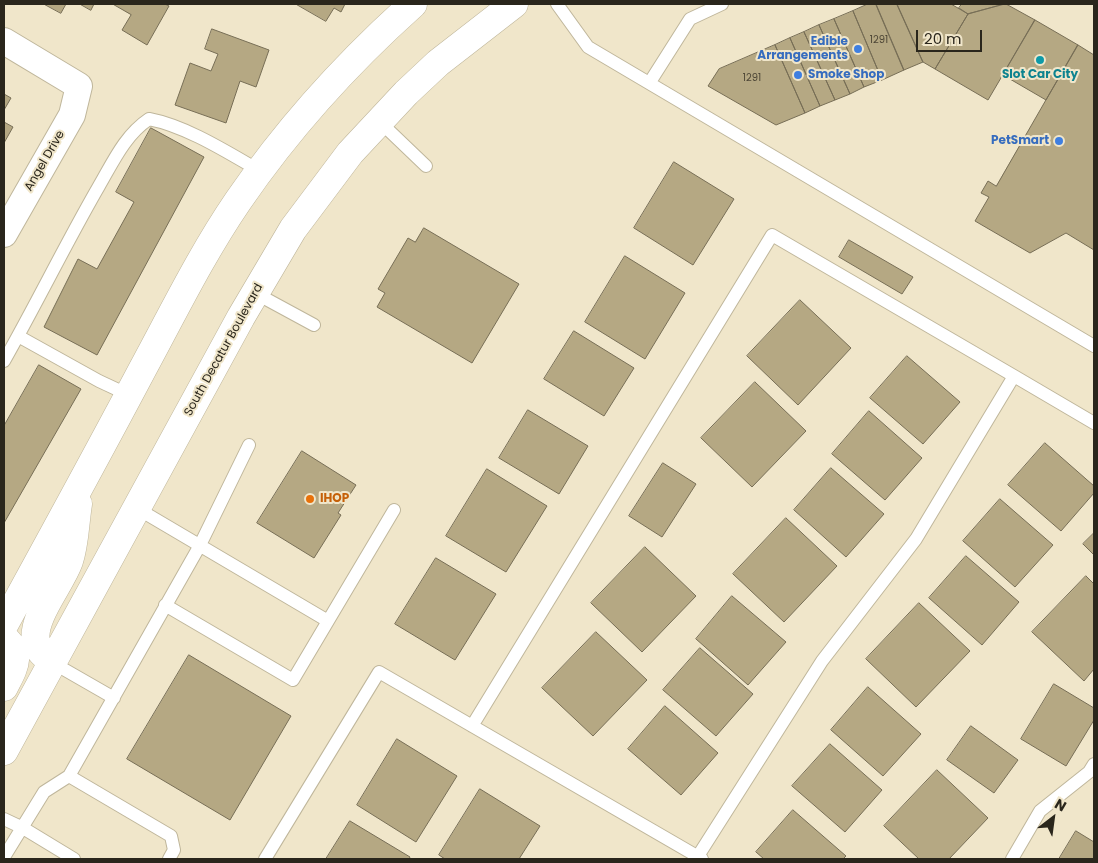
<!DOCTYPE html>
<style>
body{margin:0}
#map{position:relative;width:1098px;height:863px;overflow:hidden;background:#f0e6ca;font-family:Poppins,sans-serif}
canvas{display:block}
.frame{position:absolute;inset:0;border:5px solid #2a261c;pointer-events:none}
.north{position:absolute;left:1028px;top:793px;width:50px;height:50px;-webkit-text-stroke:4px #f0e6ca;paint-order:stroke;rotate:30deg;font-size:14px;font-weight:700;line-height:20px;text-align:center;color:#2a261c}
.north::after{content:'';display:block;margin:auto;width:18px;height:22px;background:#2a261c;clip-path:polygon(50% 0,100% 100%,50% 72%,0 100%)}
.scale{position:absolute;left:916px;top:30px;width:66px;height:22px;box-sizing:border-box;border:2px solid #2a261c;border-top:0;padding-left:6px;font-size:15px;line-height:18px;white-space:nowrap;color:#2a261c;-webkit-text-stroke:4px #f0e6ca;paint-order:stroke}
</style>
<div id="map">
<canvas width="1098" height="863"></canvas>
<div class="frame"></div>
<div class="north">N</div>
<div class="scale">20 m</div>
</div>
<script>
const ctx = document.querySelector('canvas').getContext('2d');
ctx.lineJoin = 'round';
function fillPath(path, color) { ctx.fillStyle = color; ctx.fill(path, 'evenodd'); }
function stroke(path, color, width, dash) { ctx.strokeStyle = color; ctx.lineWidth = width; ctx.lineCap = dash ? 'butt' : 'round'; ctx.setLineDash(dash || []); ctx.stroke(path); }
function write(font, color, halo, rows, align = 'center') {
  ctx.font = font + ' Poppins,sans-serif'; ctx.lineWidth = 4; ctx.setLineDash([]); ctx.textBaseline = 'middle'; ctx.strokeStyle = halo; ctx.fillStyle = color; for (const [text, x, y, turn = 0] of rows) {
    ctx.save(); ctx.translate(x, y); ctx.rotate((+turn || 0) * Math.PI / 180); ctx.textAlign = isNaN(turn) ? turn : align; if (halo) ctx.strokeText(text, 0, 0); ctx.fillText(text, 0, 0); ctx.restore();
  }
}
const building = new Path2D(`
 M44 4H66L61 13Z
 M80 4H94L91 10Z
 M113 4H165L169 6 147 45 122 30 131 15Z
 M296 4H345L341 12 334 8 326 21Z
 M868 4H876L904 70 882 80 853 11Z
 M876 4H897L923 62 904 70Z
 M897 4H951L968 14 935 69 923 62Z
 M962 4H1004L968 14 959 8Z
 M1006 4 1035 20 988 100 935 69 968 14Z
 M853 11 882 80 864 87 834 19Z
 M834 19 864 87 850 94 819 25Z
 M1035 20 1078 45 1046 100 1003 75Z
 M819 25 850 94 835 100 804 32Z
 M212 29 269 50 256 87 240 81 226 123 175 105 190 63 211 71 218 54 205 49Z
 M804 32 835 100 820 106 790 38Z
 M790 38 820 106 805 113 775 45Z
 M775 45 805 113 776 125 708 86 719 69Z
 M1078 45 1094 55V250L1066 233 1030 253 975 221 989 197 981 193 988 181 996 186Z
 M4 94 11 98 4 110Z
 M4 122 13 127 4 143Z
 M151 128 204 157 97 355 44 327 78 259 97 269 134 202 116 192Z
 M674 162 734 199 693 265 634 228Z
 M424 228 519 284 472 363 377 307 385 293 378 289 408 238 415 242Z
 M849 240 913 277 902 294 839 257Z
 M625 256 685 293 645 359 585 322Z
 M800 300 851 348 798 405 747 356Z
 M574 331 634 368 604 416 544 379Z
 M907 356 960 402 923 444 870 398Z
 M39 365 81 389 4 523V426Z
 M755 382 806 431 752 487 701 438Z
 M528 410 588 446 559 494 499 458Z
 M869 411 922 458 885 500 832 454Z
 M1045 443 1094 486V493L1061 531 1008 485Z
 M302 451 356 485 338 513 341 515 314 558 257 523Z
 M663 463 696 484 662 537 629 516Z
 M831 468 884 514 846 557 794 510Z
 M487 469 547 506 506 572 446 536Z
 M1000 499 1053 545 1015 587 963 541Z
 M786 518 837 566 784 622 733 574Z
 M1094 533V555L1083 544Z
 M645 547 696 596 642 652 591 603Z
 M966 556 1019 602 982 645 929 598Z
 M436 558 496 594 455 660 395 624Z
 M1086 576 1094 584V669L1084 681 1032 632Z
 M732 596 786 642 748 685 696 639Z
 M919 603 970 651 916 707 866 659Z
 M596 632 647 680 593 736 542 688Z
 M700 648 753 694 716 736 663 690Z
 M189 655 291 716 230 820 127 759Z
 M1054 684 1094 708V720L1066 766 1021 739Z
 M868 687 921 734 883 776 831 730Z
 M665 706 718 753 681 795 628 749Z
 M971 726 1018 760 994 793 947 760Z
 M397 739 457 776 416 842 357 805Z
 M830 744 882 790 845 832 792 786Z
 M937 770 988 818 949 859H919L884 826Z
 M480 789 540 826 519 859H445L439 855Z
 M793 810 846 856 843 859H764L756 852Z
 M350 821 410 857 409 859H326Z
 M1076 831 1094 842V859H1059Z`);
fillPath(building, '#b5a883');
stroke(building, '#776e56', 1);
const lane = new Path2D(`
 M557 4 588 47 1094 346
 M650 82 690 19 722 4
 M379 121 426 166
 M255 293 314 325
 M18 336 99 381 129 395
 M4 361C37 303 66 243 99 186 113 162 125 135 149 119 186 126 227 152 260 171
 M138 509 328 621 394 510
 M165 605 293 680 328 621
 M53 663 114 698
 M472 726 772 235 1014 376
 M69 776 171 836 174 850 169 859
 M4 819 23 828 74 859
 M698 856 822 661 916 539 1014 376 1094 423
 M4 857 44 792 69 776 199 547 249 445
 M265 859 379 672 702 859
 M1012 859 1040 811 1089 772 1094 764`);
const street = new Path2D(`
 M4 41 79 86 72 115 4 234`);
const primary = new Path2D(`
 M4 625C50 541 96 457 141 372 172 315 201 255 238 201 288 128 347 63 413 4
 M4 638C23 655 14 667 4 687
 M53 663C47 657 38 651 36 642 31 618 61 584 69 561 75 543 75 522 78 504
 M4 751 241 317 293 229 350 153 406 93 438 63 514 4`);
stroke(lane, '#bfb69b', 14);
stroke(street, '#bfb69b', 28);
stroke(primary, '#bfb69b', 29);
stroke(lane, '#fff', 12);
stroke(street, '#fff', 26);
stroke(primary, '#fff', 28);
for (const [x, y, r, color] of [
 [858,49,5,"#3f7fe0"],
 [1040,60,5,"#0f9aa8"],
 [798,75,5,"#3f7fe0"],
 [1059,141,5,"#3f7fe0"],
 [310,499,5,"#e8710a"]
]) { const dot = new Path2D(); dot.arc(x, y, r, 0, 2 * Math.PI); ctx.fillStyle = color; ctx.fill(dot); stroke(dot, '#f0e6ca', 2); }
write('10px', '#4d4636', null, [
 ["1291",879,40],
 ["1291",752,78]
]);
write('bold 12px', '#366cbe', '#f0e6ca', [
 ["Edible",848,42],
 ["Arrangements",848,56],
 ["Smoke Shop",808,75,"left"],
 ["PetSmart",1049,141]
], 'right');
write('bold 12px', '#0d838f', '#f0e6ca', [
 ["Slot Car City",1040,75]
]);
write('12px', '#2a261c', '#f0e6ca', [
 ["Angel Drive",45,161,-60],
 ["South Decatur Boulevard",224,350,-61]
]);
write('bold 12px', '#c56008', '#f0e6ca', [
 ["IHOP",320,499]
], 'left');
</script>
